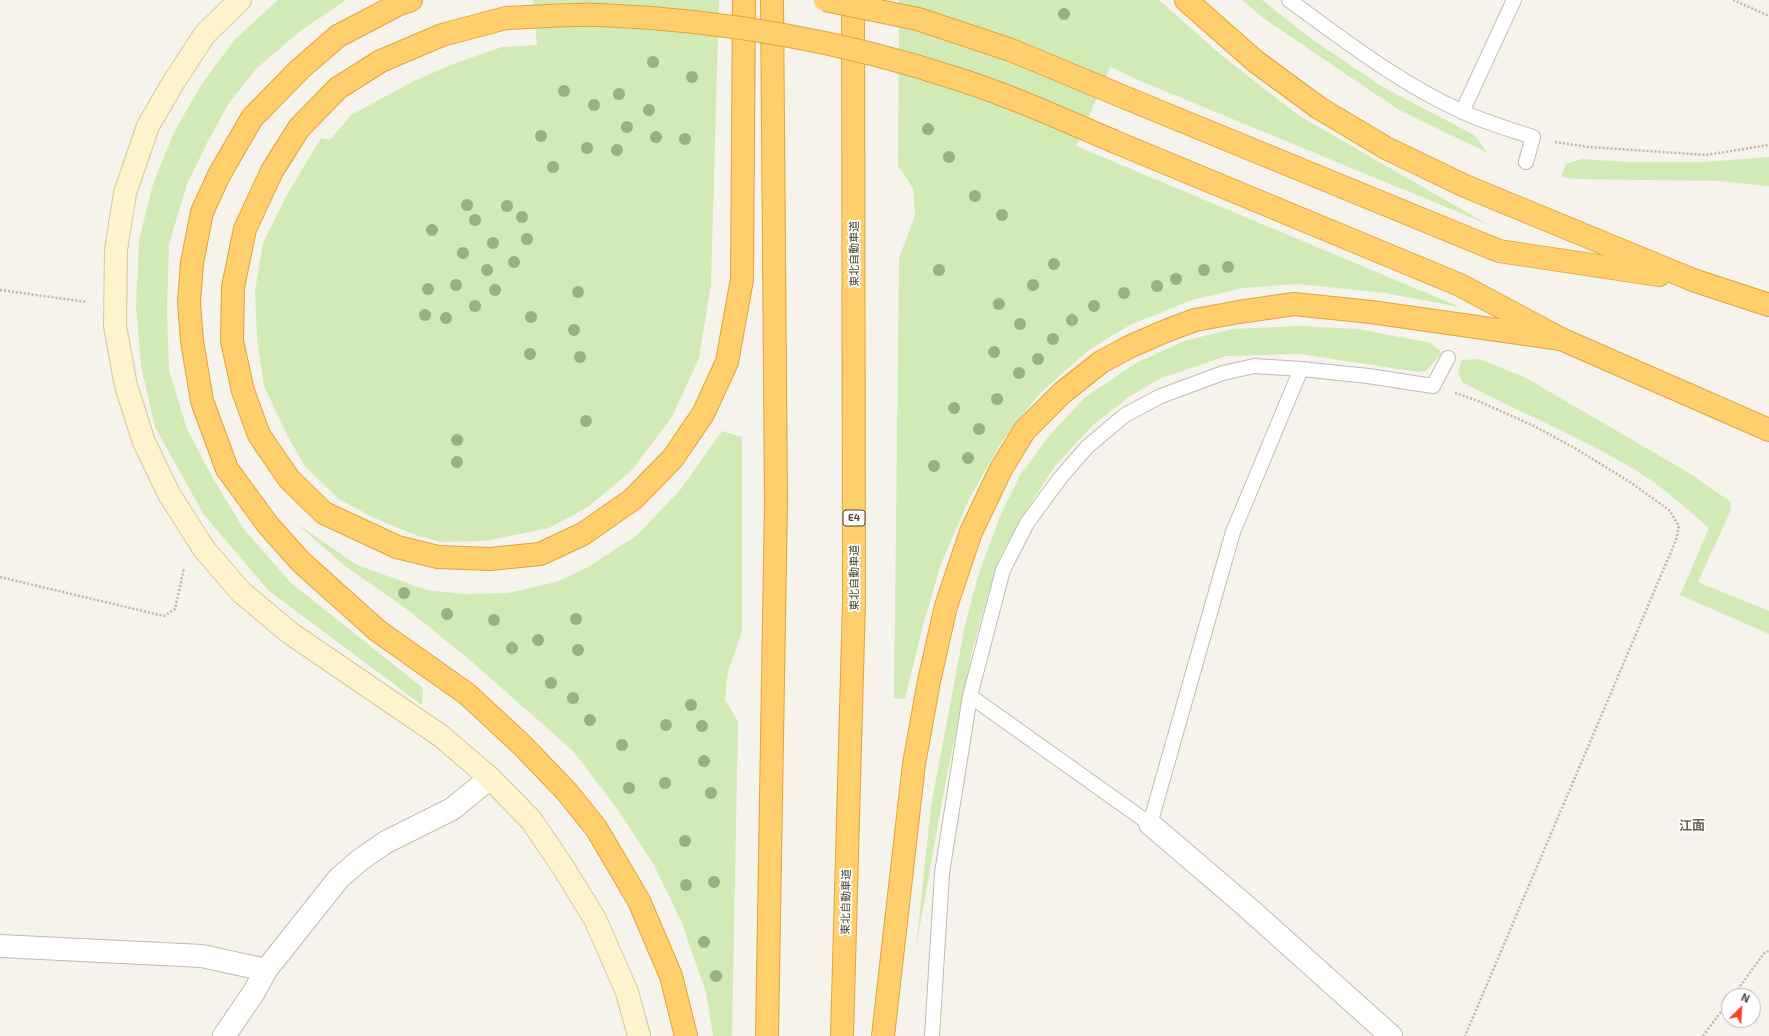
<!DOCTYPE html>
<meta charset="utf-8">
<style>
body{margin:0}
#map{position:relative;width:1769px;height:1036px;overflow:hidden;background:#f6f3ec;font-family:"Exo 2",sans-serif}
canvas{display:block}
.north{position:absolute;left:1721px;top:988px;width:40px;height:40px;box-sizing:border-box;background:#fff;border:1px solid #b7b4b0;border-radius:50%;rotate:24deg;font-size:11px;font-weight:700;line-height:16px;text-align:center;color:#4b4439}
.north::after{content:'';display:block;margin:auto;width:14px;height:18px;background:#fc3f1d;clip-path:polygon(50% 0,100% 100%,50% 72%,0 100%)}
</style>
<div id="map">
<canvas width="1769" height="1036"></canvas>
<div class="north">N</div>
</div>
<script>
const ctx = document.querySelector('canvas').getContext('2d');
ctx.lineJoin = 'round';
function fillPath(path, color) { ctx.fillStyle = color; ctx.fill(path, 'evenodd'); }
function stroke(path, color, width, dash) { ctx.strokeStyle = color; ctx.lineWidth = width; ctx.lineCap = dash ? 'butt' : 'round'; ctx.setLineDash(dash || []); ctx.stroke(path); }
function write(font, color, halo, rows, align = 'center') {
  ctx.font = font + ' "Exo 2","Noto Sans JP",sans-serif'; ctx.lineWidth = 3.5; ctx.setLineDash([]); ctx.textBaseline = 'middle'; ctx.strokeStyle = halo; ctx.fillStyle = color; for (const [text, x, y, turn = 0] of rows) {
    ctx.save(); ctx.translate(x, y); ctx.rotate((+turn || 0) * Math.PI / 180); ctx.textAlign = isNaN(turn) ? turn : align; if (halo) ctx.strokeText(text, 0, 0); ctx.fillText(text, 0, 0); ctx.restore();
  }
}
fillPath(new Path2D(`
 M278 0H346L299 32 256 69 229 103 207 143 187 184 169 244 167 311 169 371 187 429 210 473 243 528 291 583 423 688 422 705 269 591 204 515 155 427 141 366 136 306 139 240 153 184 175 130 202 84 234 40Z
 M533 0H719L711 284 699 358 672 417 631 471 588 507 549 528 485 541 441 542 415 535 372 517 339 499 305 466 288 437 264 386 257 339 255 291 263 243 285 198 321 138 330 140 351 115 414 81 453 64 502 47 537 45Z
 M899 0H1159L1220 54 1298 115 1487 224 1138 80 1110 67 1076 146 1460 307 1385 293 1298 284 1243 288 1192 300 1130 325 1089 350 1040 393 1001 443 969 499 941 564 923 625 905 699 894 698 899 258 915 216 913 188 898 166Z
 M1242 0H1262L1313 40 1383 87 1474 135 1488 153 1399 110 1266 20Z
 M1769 157V186L1718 181 1576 179 1561 177 1566 164 1582 159 1630 162H1705Z
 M1299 326 1358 329 1431 343 1442 353 1426 371 1418 372 1301 354 1226 356 1159 379 1129 397 1093 425 1055 466 1027 509 999 558 973 647 942 801 916 948 931 806 965 625 978 576 1001 514 1020 475 1049 436 1084 398 1136 363 1184 341 1232 329Z
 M1480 359 1526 378 1689 473 1731 502 1730 512 1698 582 1769 611V634L1680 595 1709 528C1686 508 1663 487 1637 471 1581 437 1521 413 1463 383L1458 373 1462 360Z
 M722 431 742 437V632L728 672 725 699 738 722 732 1036H713L706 992 681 921 654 865 618 810 573 751 471 661 408 610 345 566 296 523 357 565 427 590 464 594 508 593 556 582 588 567 636 536 681 489Z`), '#d2eab5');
const lane = new Path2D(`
 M1289 0C1344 40 1399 83 1461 111 1484 122 1509 129 1533 137L1526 162
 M1462 112 1514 0
 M970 696 1150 824 1233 532 1301 369
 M932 1036 942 873 970 696 1003 570 1027 523 1061 477 1087 447 1125 415 1161 396 1223 373 1254 366 1301 369 1368 376 1433 386 1448 358`);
const street = new Path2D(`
 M1150 824 1247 907 1391 1036
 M0 946 202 956 266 970
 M224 1036 254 992 266 970 339 878 360 860 386 842 452 809 490 778`);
const secondary = new Path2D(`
 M240 0 205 34 173 83 148 126 125 193 116 250 115 326 126 386 144 442 169 494 204 549 241 592 290 633 441 736 490 778 531 820 563 867 595 919 627 992 639 1036`);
const highway = new Path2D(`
 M411 0 399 4 338 36 300 69 252 118 219 175 202 212 192 263 189 302 192 341 202 401 227 469 268 525 301 562 378 631 467 694 522 745 567 792 596 828 639 901 671 976 686 1036
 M1186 0 1255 61 1319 108 1386 148 1465 186 1693 280 1769 305
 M506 18 442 35 381 61 338 88 299 128 272 171 245 229 233 287 232 341 243 391 259 435 289 479 324 513 397 547 438 557 490 559 540 554 583 534 633 499 673 458 703 414 727 362 742 279 744 0
 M1131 100 1499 251 1659 275
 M1113 141 1460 285 1561 339 1769 430
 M767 1036 776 501 772 0
 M842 1036 854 601 853 0
 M883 1036 914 764 929 681 946 606 971 532 1001 469 1025 430 1062 393 1101 362 1129 347 1163 332 1195 320 1239 312 1294 304 1371 312 1561 339`);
stroke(lane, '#c2bbae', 16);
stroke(street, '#c2bbae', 24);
stroke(secondary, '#d6c79b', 24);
stroke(highway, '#e0a43c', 24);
stroke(new Path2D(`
 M1733 0 1769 16
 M1555 142 1589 147 1706 155 1769 145
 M0 290 87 302
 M1455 393 1476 400 1534 426 1578 450 1630 482 1669 510 1679 526 1676 540 1465 1036
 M0 577 164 616 175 609 184 568
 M1733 996 1765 952 1769 951
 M1703 1036 1729 1001`), '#c4b79f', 2.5, [2, 2]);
stroke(lane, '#fff', 14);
stroke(street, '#fff', 22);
stroke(secondary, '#fff3cd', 22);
stroke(highway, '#ffcf6e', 22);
const highwayBridge = new Path2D(`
 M825 0 918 19 1011 50 1131 100
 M506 18C537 17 569 14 600 15 721 20 843 41 958 79 1011 96 1062 119 1113 141`);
stroke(highwayBridge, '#e0a43c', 24, []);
stroke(highwayBridge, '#ffcf6e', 22);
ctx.fillStyle = '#97b381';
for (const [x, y] of [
 [1064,14],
 [653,62],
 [692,77],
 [564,91],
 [619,94],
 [594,105],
 [649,110],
 [627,127],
 [928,129],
 [541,136],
 [656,137],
 [685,139],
 [587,148],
 [617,150],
 [949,157],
 [553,167],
 [975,196],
 [467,205],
 [507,206],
 [1002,215],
 [522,217],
 [475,220],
 [432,230],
 [527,239],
 [493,243],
 [463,253],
 [514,262],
 [1054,264],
 [1228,267],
 [487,270],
 [939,270],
 [1204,270],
 [1176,279],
 [456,285],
 [1033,285],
 [1157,286],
 [428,289],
 [495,290],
 [578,292],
 [1124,293],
 [999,304],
 [475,306],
 [1094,306],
 [425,315],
 [531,317],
 [446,318],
 [1072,320],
 [1020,324],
 [574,330],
 [1053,339],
 [994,352],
 [530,354],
 [580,357],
 [1038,359],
 [1019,373],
 [997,399],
 [954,408],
 [586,421],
 [979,429],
 [457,440],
 [968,458],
 [457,462],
 [934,466],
 [404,593],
 [447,614],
 [576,619],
 [494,620],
 [538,640],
 [512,648],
 [578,650],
 [551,683],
 [573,698],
 [691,705],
 [590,720],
 [666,725],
 [702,726],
 [622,745],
 [704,761],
 [665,783],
 [629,788],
 [711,793],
 [685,841],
 [714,882],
 [686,885],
 [704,942],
 [716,976]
]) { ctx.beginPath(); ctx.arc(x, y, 6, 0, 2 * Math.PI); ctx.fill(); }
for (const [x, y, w] of [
 [854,518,22]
]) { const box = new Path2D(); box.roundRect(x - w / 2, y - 8, w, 16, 3); ctx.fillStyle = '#fff'; ctx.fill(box); stroke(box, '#4b4439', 1); }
write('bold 10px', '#4b4439', null, [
 ["E4",854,518]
]);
write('11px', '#4b4439', '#fff', [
 ["東北自動車道",854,254,-90],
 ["東北自動車道",854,578,-90],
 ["東北自動車道",846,902,-89]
]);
write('bold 13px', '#6e6250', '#fff', [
 ["江面",1692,826]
]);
</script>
